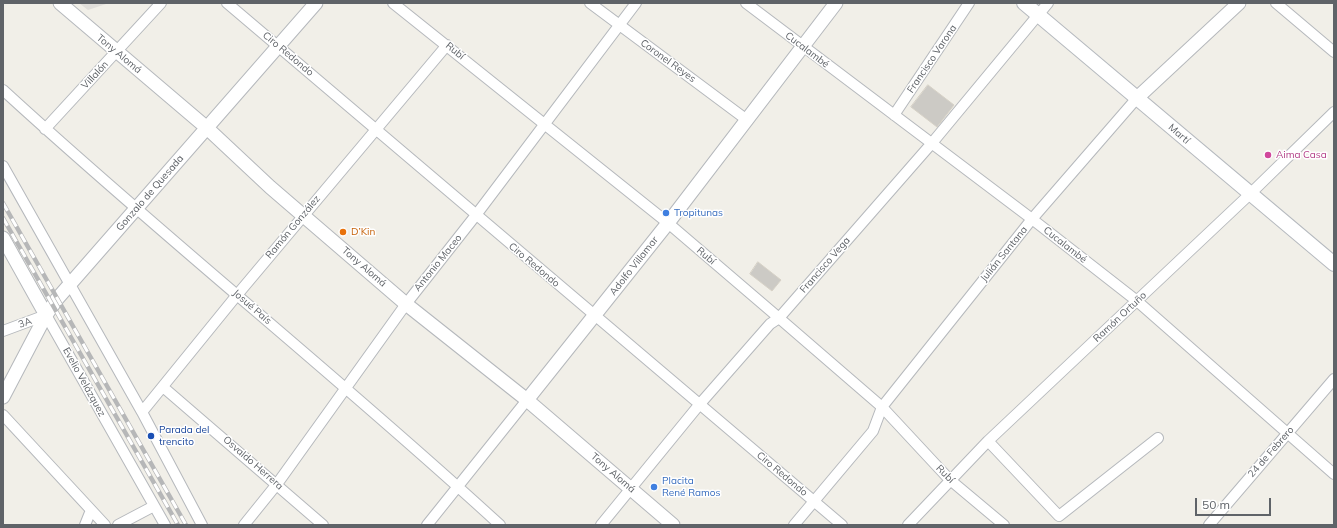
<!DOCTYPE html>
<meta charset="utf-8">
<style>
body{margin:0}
#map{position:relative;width:1337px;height:528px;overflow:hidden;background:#f1efe8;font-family:Mulish,sans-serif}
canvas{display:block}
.frame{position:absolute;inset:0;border:4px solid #5f6368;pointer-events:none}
.scale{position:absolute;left:1195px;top:498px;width:76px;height:18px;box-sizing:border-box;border:2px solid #5f6368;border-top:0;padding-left:5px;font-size:12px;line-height:14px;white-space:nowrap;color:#5f6368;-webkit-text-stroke:3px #fff;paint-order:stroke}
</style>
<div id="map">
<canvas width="1337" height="528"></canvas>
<div class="frame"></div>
<div class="scale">50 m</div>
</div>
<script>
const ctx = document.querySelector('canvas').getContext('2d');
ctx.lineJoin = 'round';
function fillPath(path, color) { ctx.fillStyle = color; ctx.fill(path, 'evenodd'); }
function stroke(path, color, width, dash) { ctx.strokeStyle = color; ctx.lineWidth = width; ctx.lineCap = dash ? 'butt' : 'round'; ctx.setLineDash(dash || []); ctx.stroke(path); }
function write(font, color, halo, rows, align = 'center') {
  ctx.font = font + ' Mulish,sans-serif'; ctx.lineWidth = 3; ctx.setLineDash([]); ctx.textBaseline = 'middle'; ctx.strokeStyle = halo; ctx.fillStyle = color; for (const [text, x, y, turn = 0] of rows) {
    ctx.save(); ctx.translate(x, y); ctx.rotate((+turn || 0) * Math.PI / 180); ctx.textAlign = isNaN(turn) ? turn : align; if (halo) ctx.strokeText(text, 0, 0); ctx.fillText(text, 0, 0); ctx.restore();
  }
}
fillPath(new Path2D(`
 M79 3H109L88 10Z`), '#e0deda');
const building = new Path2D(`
 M928 85 954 105 937 127 911 107Z
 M758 262 781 280 772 291 750 274Z`);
fillPath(building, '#cccac5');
stroke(building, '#d6d1c6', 1);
const minor = new Path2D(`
 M227 3 842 525
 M393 3 668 223 779 318 882 407 949 479 1004 525
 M590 3 747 120
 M746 3 1032 219 1137 301 1334 474
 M1276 3 1334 52
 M3 90C165 239 338 376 500 525
 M894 115 969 3
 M45 129 161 3
 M3 166 142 412 202 525
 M3 331 46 315 165 525
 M163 387 323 525
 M142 412 237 295 447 45
 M3 415 105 525
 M988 441 1059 516 1158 438
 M85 525 91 510
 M118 525 154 506
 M244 525 277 484 406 304 476 215 636 3
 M427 525 527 400
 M601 525 699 405 770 324 779 318 932 143 1048 3
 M794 525 873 431 882 407 1032 219 1137 98
 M908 525 988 441 1249 195 1334 112
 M1209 525 1334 379`);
const tertiary = new Path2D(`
 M60 3 207 128 270 187 406 304 527 400 673 525
 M1137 98 1239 3
 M3 238 46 315
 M3 397 46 315 57 299 316 3
 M527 400 668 223 836 3`);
const secondary = new Path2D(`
 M1024 3 1334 264`);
stroke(minor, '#b5b8bc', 12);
stroke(tertiary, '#b5b8bc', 15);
stroke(secondary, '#b6babf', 16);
stroke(minor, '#fff', 10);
stroke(tertiary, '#fff', 13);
stroke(secondary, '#fff', 14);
const rail = new Path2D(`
 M3 203 186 525
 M3 218 178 525`);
stroke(rail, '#b6b7b8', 4.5);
stroke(rail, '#fff', 3, [9]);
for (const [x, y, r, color] of [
 [1268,155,4,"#d1479c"],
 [666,213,4,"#3f7fe0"],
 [343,232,4,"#e8710a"],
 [151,436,4,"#1a4fb4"],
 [654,487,4,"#3f7fe0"]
]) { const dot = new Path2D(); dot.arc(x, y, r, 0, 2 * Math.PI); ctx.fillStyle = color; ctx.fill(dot); stroke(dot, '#fff', 1.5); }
write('10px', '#5f6368', '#fff', [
 ["Cucalambé",807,50,37],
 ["Rubí",455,51,39],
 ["Tony Alomá",119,54,40],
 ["Ciro Redondo",288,54,40],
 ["Francisco Varona",932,59,-56],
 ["Coronel Reyes",668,61,36],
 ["Villalón",95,75,-47],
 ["Martí",1179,134,41],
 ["Gonzalo de Quesada",150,193,-49],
 ["Ramón González",293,227,-50],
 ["Cucalambé",1065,245,38],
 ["Julián Santana",1004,254,-51],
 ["Rubí",706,256,40],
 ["Antonio Maceo",438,263,-51],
 ["Ciro Redondo",534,265,40],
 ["Francisco Vega",825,265,-49],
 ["Adolfo Villamar",634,266,-52],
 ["Tony Alomá",364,267,41],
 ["Josué País",252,307,41],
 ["Ramón Ortuño",1120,317,-43],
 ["3A",25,323,-20],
 ["Evelio Velázquez",84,382,61],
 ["24 de Febrero",1271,452,-49],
 ["Osvaldo Herrera",253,463,41],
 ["Tony Alomá",613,473,41],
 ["Ciro Redondo",782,474,40],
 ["Rubí",945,474,45]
]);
write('10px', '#b23c85', '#fff', [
 ["Aima Casa",1276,155]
], 'left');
write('10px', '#366cbe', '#fff', [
 ["Tropitunas",674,213],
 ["Placita",662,481],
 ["René Ramos",662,493]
], 'left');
write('10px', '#c56008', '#fff', [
 ["D’Kin",351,232]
], 'left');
write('10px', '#164399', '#fff', [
 ["Parada del",159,430],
 ["trencito",159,442]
], 'left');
</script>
